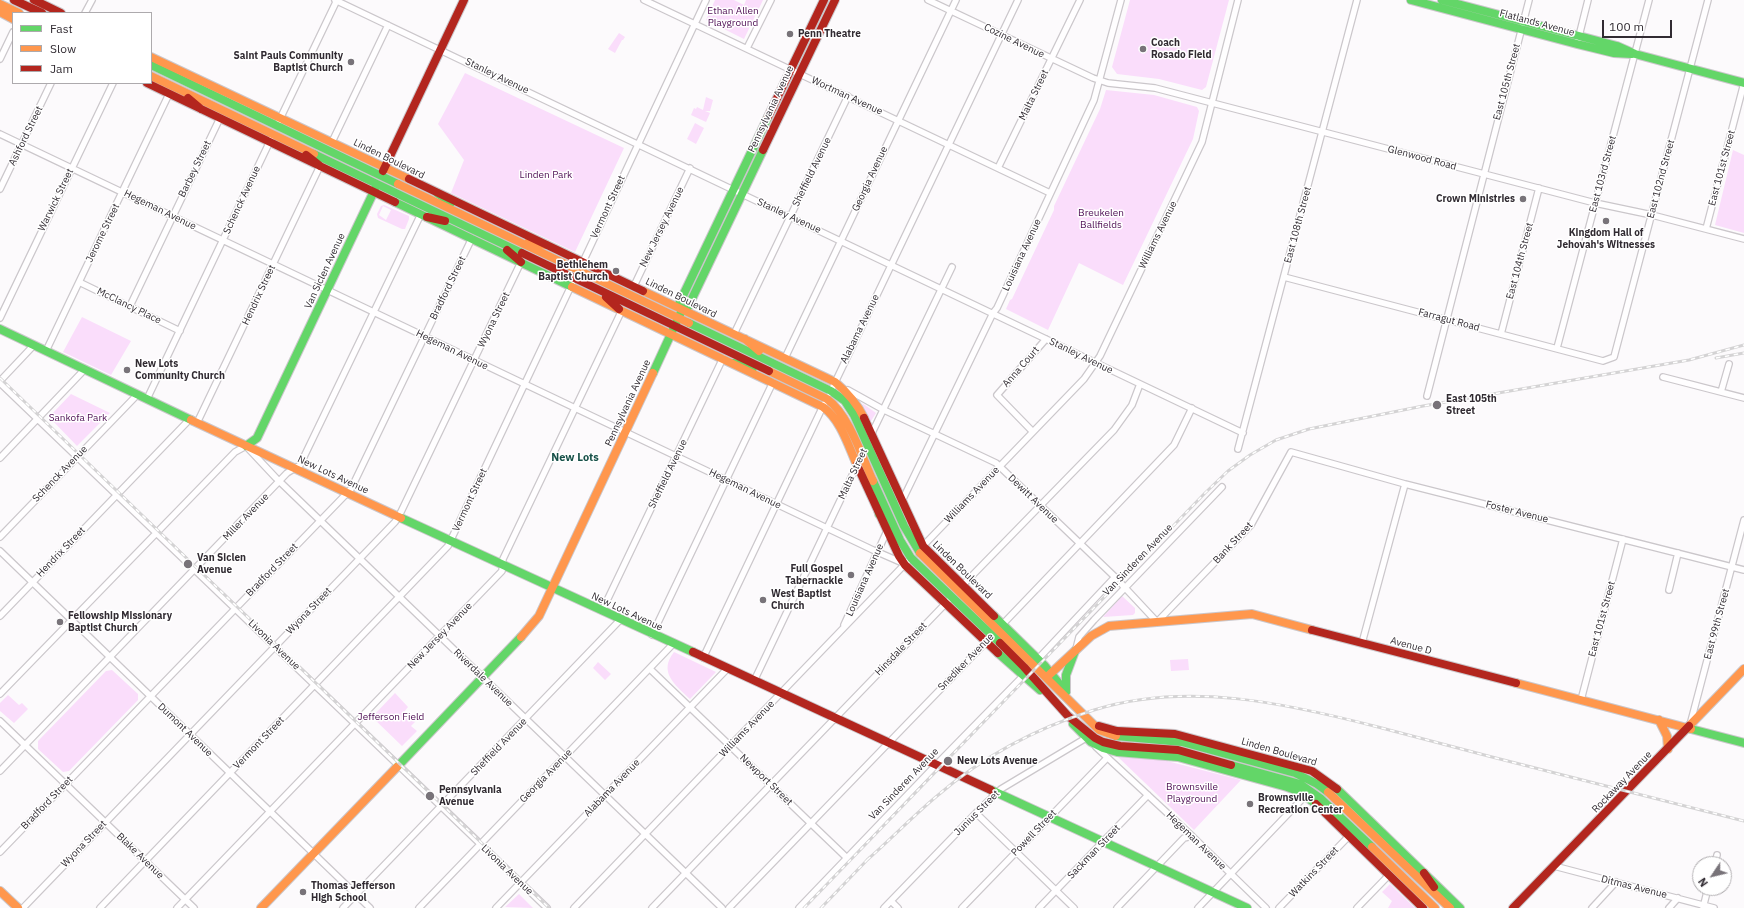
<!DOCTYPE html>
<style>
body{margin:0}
#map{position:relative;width:1744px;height:908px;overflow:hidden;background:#fcfafc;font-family:"IBM Plex Sans",sans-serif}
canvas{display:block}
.legend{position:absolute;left:12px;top:12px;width:140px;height:72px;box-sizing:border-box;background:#fff;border:1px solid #adaaad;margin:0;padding:5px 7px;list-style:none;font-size:12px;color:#312b32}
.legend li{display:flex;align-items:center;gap:8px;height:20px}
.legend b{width:20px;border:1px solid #adaaad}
.north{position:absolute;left:1692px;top:856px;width:40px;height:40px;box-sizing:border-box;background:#fff;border:1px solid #adaaad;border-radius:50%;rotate:235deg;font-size:11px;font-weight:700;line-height:16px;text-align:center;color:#312b32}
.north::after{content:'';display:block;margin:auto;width:14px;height:18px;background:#787379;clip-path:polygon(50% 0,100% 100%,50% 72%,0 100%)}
.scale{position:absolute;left:1602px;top:20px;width:70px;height:18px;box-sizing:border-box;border:2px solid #312b32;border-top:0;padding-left:5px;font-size:12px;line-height:14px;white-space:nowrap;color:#312b32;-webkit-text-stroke:3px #fff;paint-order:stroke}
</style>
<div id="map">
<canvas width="1744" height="908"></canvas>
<ul class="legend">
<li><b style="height:5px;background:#63d668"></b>Fast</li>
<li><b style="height:5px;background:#ff974d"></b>Slow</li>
<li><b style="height:5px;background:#b3261e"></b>Jam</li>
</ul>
<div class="north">N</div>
<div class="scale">100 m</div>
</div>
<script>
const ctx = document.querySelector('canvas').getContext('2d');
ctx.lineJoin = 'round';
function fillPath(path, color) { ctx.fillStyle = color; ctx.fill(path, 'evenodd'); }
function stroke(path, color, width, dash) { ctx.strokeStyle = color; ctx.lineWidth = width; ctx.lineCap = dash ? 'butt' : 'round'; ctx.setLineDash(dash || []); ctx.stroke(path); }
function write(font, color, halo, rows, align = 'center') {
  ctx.font = font + ' "IBM Plex Sans",sans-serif'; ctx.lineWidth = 3; ctx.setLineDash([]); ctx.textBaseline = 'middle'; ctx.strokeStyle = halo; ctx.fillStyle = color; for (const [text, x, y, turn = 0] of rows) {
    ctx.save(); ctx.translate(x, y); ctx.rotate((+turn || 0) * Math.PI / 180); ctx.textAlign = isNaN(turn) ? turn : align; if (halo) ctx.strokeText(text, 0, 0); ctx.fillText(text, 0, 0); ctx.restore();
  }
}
fillPath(new Path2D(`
 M715 0H734L744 5 746 0H763L744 39 706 20Z
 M1130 0H1229L1206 87 1202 90 1159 79 1117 74 1112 67Z
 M619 33 625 37 623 40H622L615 53 608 49Z
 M465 73 624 148 575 252 451 193 464 160 438 124Z
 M1106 90 1154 95 1197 107 1199 111 1193 139 1123 285 1079 263 1048 330 1006 309 1010 300 1012 299 1054 210V206L1100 109Z
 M706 97 713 100 710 111H705L710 113 706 122 691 115 694 108 696 109 697 107 703 110Z
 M695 123 704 128 696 144 687 139Z
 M1733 150 1744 155V233L1715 225Z
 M384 205 409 216V219L405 229H402L378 218 377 214 381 206ZM383 206 391 210 386 220 379 215Z
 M82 317 131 341 111 375 63 352Z
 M71 394 110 413 77 446 49 417Z
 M862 403 876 413 871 421 869 420Z
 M1122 596 1135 608V613L1133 615 1103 617Z
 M674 652 716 672 690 699C675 685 658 672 674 652Z
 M1188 659 1189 670 1171 671 1170 660Z
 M598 662 611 674 605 680 593 668Z
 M112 670 138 694V700L69 771 63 772 38 749V741L106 671Z
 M395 693 408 707 404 712 415 722 411 726 417 731 402 746 372 717Z
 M8 695 19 705 22 703 28 709 14 723 0 711V703Z
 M1118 757 1163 760 1241 780 1194 830Z
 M1390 884 1415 908H1388L1392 901 1382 892Z
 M519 894 533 908 505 907Z`), '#faddfb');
const street = new Path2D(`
 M335 0 1243 433
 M644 0 1050 193
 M928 0 1093 78 1108 83 1155 88 1595 203 1652 215 1744 239
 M85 13 92 0
 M1577 44 1588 0
 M747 48 771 0
 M0 59 13 32
 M279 121 337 0
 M0 134 873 550 905 564
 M332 142 388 25
 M998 168 1080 0
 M0 189 51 83
 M1706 229 1744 83
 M582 264 706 0
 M1284 277 1603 361 1614 357 1708 0
 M79 282 180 331
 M634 286 690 168
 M130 306 220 118
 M0 318 113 83
 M734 334 848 96
 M1501 334 1539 188
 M1557 348 1649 0
 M46 351 169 94
 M785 358 956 0
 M1663 377 1744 398
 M0 381 34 345
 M0 383 547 908
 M848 390 884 410 996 463 1115 577 1157 622 1251 525 1291 452 1405 484 1744 570
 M1721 392 1729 364
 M830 393 1018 0
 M1427 396 1529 0
 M147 399 271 139
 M197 423 320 166
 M1033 432 997 395 1046 339
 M871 435 952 267
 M1238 449 1357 0
 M0 458 85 369
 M902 501 993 313 997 308 1094 100 1121 0
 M0 537 137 395
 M922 547 1084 379 1100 356 1202 142 1238 0
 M0 551 370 908
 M960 588 1114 430 1132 405 1140 384
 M1669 590 1678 553
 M602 611 723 358
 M0 616 189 420
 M844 625 887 531
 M1001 626 1174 445 1192 408
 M652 635 773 382
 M1362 643 1405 484
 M1076 649 1079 637 1094 620 1222 487
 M703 658 824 404
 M1038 659 1115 577
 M650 669 847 858
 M754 681 858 463
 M0 694 235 452 246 446 276 478 722 908
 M1581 700 1623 539
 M0 721 194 908
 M1690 725 1744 520
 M1096 747 1192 836 1266 908
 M0 771 287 473 300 465 421 214
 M976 813 1074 908
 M0 852 351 489 472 238
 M1715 864 1717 855
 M1554 866 1714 908
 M891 901 898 908
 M23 908 395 522 399 516 521 262
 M100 908 448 546 572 284
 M177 908 502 571 503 559 622 310
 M343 908 620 620
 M419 908 673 644
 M496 908 727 669
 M574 908 907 562
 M652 908 948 601
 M729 908 988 640
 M799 908 936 765 1024 675
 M884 908 976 813 1001 789 1086 738
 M962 908 1107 758
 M1039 908 1148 795
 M1117 908 1184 838 1192 836
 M1198 908 1307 794
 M1279 908 1349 836
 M1357 908 1389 875
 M1592 908 1616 882
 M1669 908 1678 898
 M1703 908 1708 888`);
const fast = new Path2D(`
 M1411 0 1577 44 1614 53 1632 54
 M1442 0 1617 46 1635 54 1744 83
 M151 65 398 184
 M314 154 522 253
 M437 193 451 203
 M395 202 572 287
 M682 310 679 304 768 117
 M689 323 831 391 845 401 854 415 904 526 920 553
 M0 329 191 420
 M734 363 753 368
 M653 373 682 310 688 307 763 150
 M246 446 257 438 376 187
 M873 481 900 540 911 558 1000 643
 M876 498 879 514
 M401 518 693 652
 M994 616 1044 665 1066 692
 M998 653 1040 690
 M1066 691V675L1075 651
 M1073 724 1091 742 1103 748 1117 752 1178 757 1287 787 1298 791 1316 804
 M1691 729 1744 743
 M1116 736 1182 742 1295 773 1317 784 1328 792
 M1231 765 1300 784 1320 798 1372 847
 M397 767 521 637
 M1337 789 1460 908
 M991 790 1247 908`);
const slow = new Path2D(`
 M0 4 19 13
 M0 12 13 19
 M151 57 409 179
 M151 76 314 154
 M398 184 689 323
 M529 241 546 245
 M572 287 823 407C841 420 848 445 857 465
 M643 291 835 382C848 393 857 403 864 418
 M745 339 759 351
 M769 371 827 399C849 415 862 457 873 481
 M191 420 401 518
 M920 553 1099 730 1116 736
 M521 637 539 616 653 373
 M1048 676 1091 636 1109 626 1252 614 1312 630
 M1516 683 1691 729
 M1659 720 1667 736 1668 749
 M1689 726 1744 669
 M1328 792 1450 908
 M1372 847 1435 908
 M0 891 18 908
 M261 908 397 767`);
const jam = new Path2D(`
 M14 0 42 13
 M34 0 61 13
 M147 83 395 202
 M188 98 201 109
 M768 117 824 0
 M763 150 835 0
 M306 155 320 166
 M383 171 464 0
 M409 179 643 291
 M427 217 445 221
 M507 250 521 262
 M522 253 769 371
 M606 297 619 309
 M864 418 923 546 994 616
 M857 465 899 556 905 565 998 653
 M1312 630 1516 683
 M1000 643 1024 667 1068 716 1095 738 1103 742 1120 746 1178 750 1231 765
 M693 652 991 790
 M1099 726 1117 731 1175 734 1312 771 1337 789
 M1316 804 1423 908
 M1424 873 1434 887
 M1513 908 1689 726`);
stroke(street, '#cbc7cb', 8);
stroke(fast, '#cbc7cb', 10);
stroke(slow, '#cbc7cb', 10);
stroke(jam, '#cbc7cb', 10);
stroke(street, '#fffeff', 5.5);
stroke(fast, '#63d668', 8);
stroke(slow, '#ff974d', 8);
stroke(jam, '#b3261e', 8);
const rail = new Path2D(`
 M1716 358 1744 353
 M0 378 549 908
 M867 860C891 839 913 816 937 796 982 757 1037 728 1094 710 1187 681 1285 703 1378 727 1416 737 1454 747 1492 757 1576 779 1660 799 1744 821
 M804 908 1205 493 1228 471 1250 455 1276 440 1309 429 1423 406 1689 360 1744 345
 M821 908 870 857`);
stroke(rail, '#d4d3d4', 3);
stroke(rail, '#fff', 1.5, [4.5]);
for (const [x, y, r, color] of [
 [790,34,4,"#787379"],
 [1143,49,4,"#787379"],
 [351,62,4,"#787379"],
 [1523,199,4,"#787379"],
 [1606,221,4,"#787379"],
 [616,271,4,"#787379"],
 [127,370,4,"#787379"],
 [1437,405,5,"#787379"],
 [188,564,5,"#787379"],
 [851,575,4,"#787379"],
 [763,600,4,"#787379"],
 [60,622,4,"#787379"],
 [948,761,5,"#787379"],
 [430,796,5,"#787379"],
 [1250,804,4,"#787379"],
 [303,892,4,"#787379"]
]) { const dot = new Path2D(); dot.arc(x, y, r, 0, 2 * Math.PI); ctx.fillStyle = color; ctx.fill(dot); stroke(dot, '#fff', 1.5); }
write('10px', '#4e0e54', '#fff', [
 ["Ethan Allen",733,11],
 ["Playground",733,23],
 ["Linden Park",546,175],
 ["Breukelen",1101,213],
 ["Ballfields",1101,225],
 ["Sankofa Park",78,418],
 ["Jefferson Field",391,717],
 ["Brownsville",1192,787],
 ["Playground",1192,799]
]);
write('10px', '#312b32', '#fff', [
 ["Flatlands Avenue",1537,23,15],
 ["Cozine Avenue",1014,41,26],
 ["Stanley Avenue",497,76,26],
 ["East 105th Street",1507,82,-75],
 ["Malta Street",1034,95,-64],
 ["Wortman Avenue",847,96,25],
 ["Pennsylvania Avenue",771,109,-65],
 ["Ashford Street",26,136,-64],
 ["Glenwood Road",1422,158,15],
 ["Linden Boulevard",389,159,26],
 ["East 101st Street",1722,168,-75],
 ["Barbey Street",195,169,-64],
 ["Sheffield Avenue",812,172,-64],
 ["East 103rd Street",1603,174,-75],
 ["Georgia Avenue",870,179,-65],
 ["East 102nd Street",1661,179,-75],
 ["Warwick Street",56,200,-64],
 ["Schenck Avenue",242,200,-65],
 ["Vermont Street",608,207,-65],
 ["Hegeman Avenue",160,210,26],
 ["Stanley Avenue",789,216,25],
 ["East 108th Street",1298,225,-75],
 ["New Jersey Avenue",662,227,-64],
 ["Jerome Street",103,233,-64],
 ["Williams Avenue",1158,235,-64],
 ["Louisiana Avenue",1022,255,-65],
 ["East 104th Street",1520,261,-75],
 ["Van Siclen Avenue",325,271,-65],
 ["Bradford Street",448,288,-64],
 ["Hendrix Street",259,295,-65],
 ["Linden Boulevard",681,298,26],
 ["McClancy Place",129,306,26],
 ["Wyona Street",494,320,-64],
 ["Farragut Road",1449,320,15],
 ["Alabama Avenue",860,329,-64],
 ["Hegeman Avenue",452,350,26],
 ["Stanley Avenue",1081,356,26],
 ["Anna Court",1021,367,-49],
 ["Pennsylvania Avenue",628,403,-65],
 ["Schenck Avenue",60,474,-46],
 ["Sheffield Avenue",668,474,-64],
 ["Malta Street",853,474,-65],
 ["New Lots Avenue",333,475,25],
 ["Hegeman Avenue",745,489,26],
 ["Williams Avenue",972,495,-46],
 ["Dewitt Avenue",1033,499,44],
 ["Vermont Street",470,500,-65],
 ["Foster Avenue",1517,512,14],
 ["Miller Avenue",246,517,-46],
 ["Bank Street",1233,543,-47],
 ["Hendrix Street",61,552,-46],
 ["Van Sinderen Avenue",1138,560,-46],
 ["Bradford Street",272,570,-46],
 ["Linden Boulevard",962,570,44],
 ["Louisiana Avenue",865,580,-66],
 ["Wyona Street",309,611,-46],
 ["New Lots Avenue",627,612,25],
 ["East 101st Street",1602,619,-75],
 ["East 99th Street",1717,624,-75],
 ["New Jersey Avenue",440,636,-46],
 ["Livonia Avenue",274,645,44],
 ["Avenue D",1411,646,15],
 ["Hinsdale Street",901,649,-46],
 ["Snediker Avenue",966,662,-46],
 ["Riverdale Avenue",483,678,44],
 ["Williams Avenue",747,729,-46],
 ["Dumont Avenue",185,730,44],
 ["Vermont Street",259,743,-46],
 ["Sheffield Avenue",499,747,-46],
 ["Linden Boulevard",1279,752,16],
 ["Georgia Avenue",546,776,-46],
 ["Newport Street",766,780,44],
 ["Rockaway Avenue",1622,782,-46],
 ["Van Sinderen Avenue",904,784,-46],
 ["Alabama Avenue",612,788,-46],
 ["Bradford Street",47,803,-46],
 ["Junius Street",977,813,-45],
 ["Powell Street",1034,833,-46],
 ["Hegeman Avenue",1196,841,44],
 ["Wyona Street",84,844,-46],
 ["Sackman Street",1094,852,-46],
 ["Blake Avenue",140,856,44],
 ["Livonia Avenue",507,870,44],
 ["Watkins Street",1314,872,-46],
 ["Ditmas Avenue",1634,887,14]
]);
write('bold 10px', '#312b32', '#fff', [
 ["Penn Theatre",798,34],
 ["Coach",1151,43],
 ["Rosado Field",1151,55],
 ["Saint Pauls Community",343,56,"right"],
 ["Baptist Church",343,68,"right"],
 ["Crown Ministries",1515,199,"right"],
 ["Kingdom Hall of",1606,233,"center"],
 ["Jehovah's Witnesses",1606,245,"center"],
 ["Bethlehem",608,265,"right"],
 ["Baptist Church",608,277,"right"],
 ["New Lots",135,364],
 ["Community Church",135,376],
 ["East 105th",1446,399],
 ["Street",1446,411],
 ["Van Siclen",197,558],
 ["Avenue",197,570],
 ["Full Gospel",843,569,"right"],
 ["Tabernackle",843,581,"right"],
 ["West Baptist",771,594],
 ["Church",771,606],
 ["Fellowship Missionary",68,616],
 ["Baptist Church",68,628],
 ["New Lots Avenue",957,761],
 ["Pennsylvania",439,790],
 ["Avenue",439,802],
 ["Brownsville",1258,798],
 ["Recreation Center",1258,810],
 ["Thomas Jefferson",311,886],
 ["High School",311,898]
], 'left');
write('bold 11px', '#175149', '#fff', [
 ["New Lots",575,458]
]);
</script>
